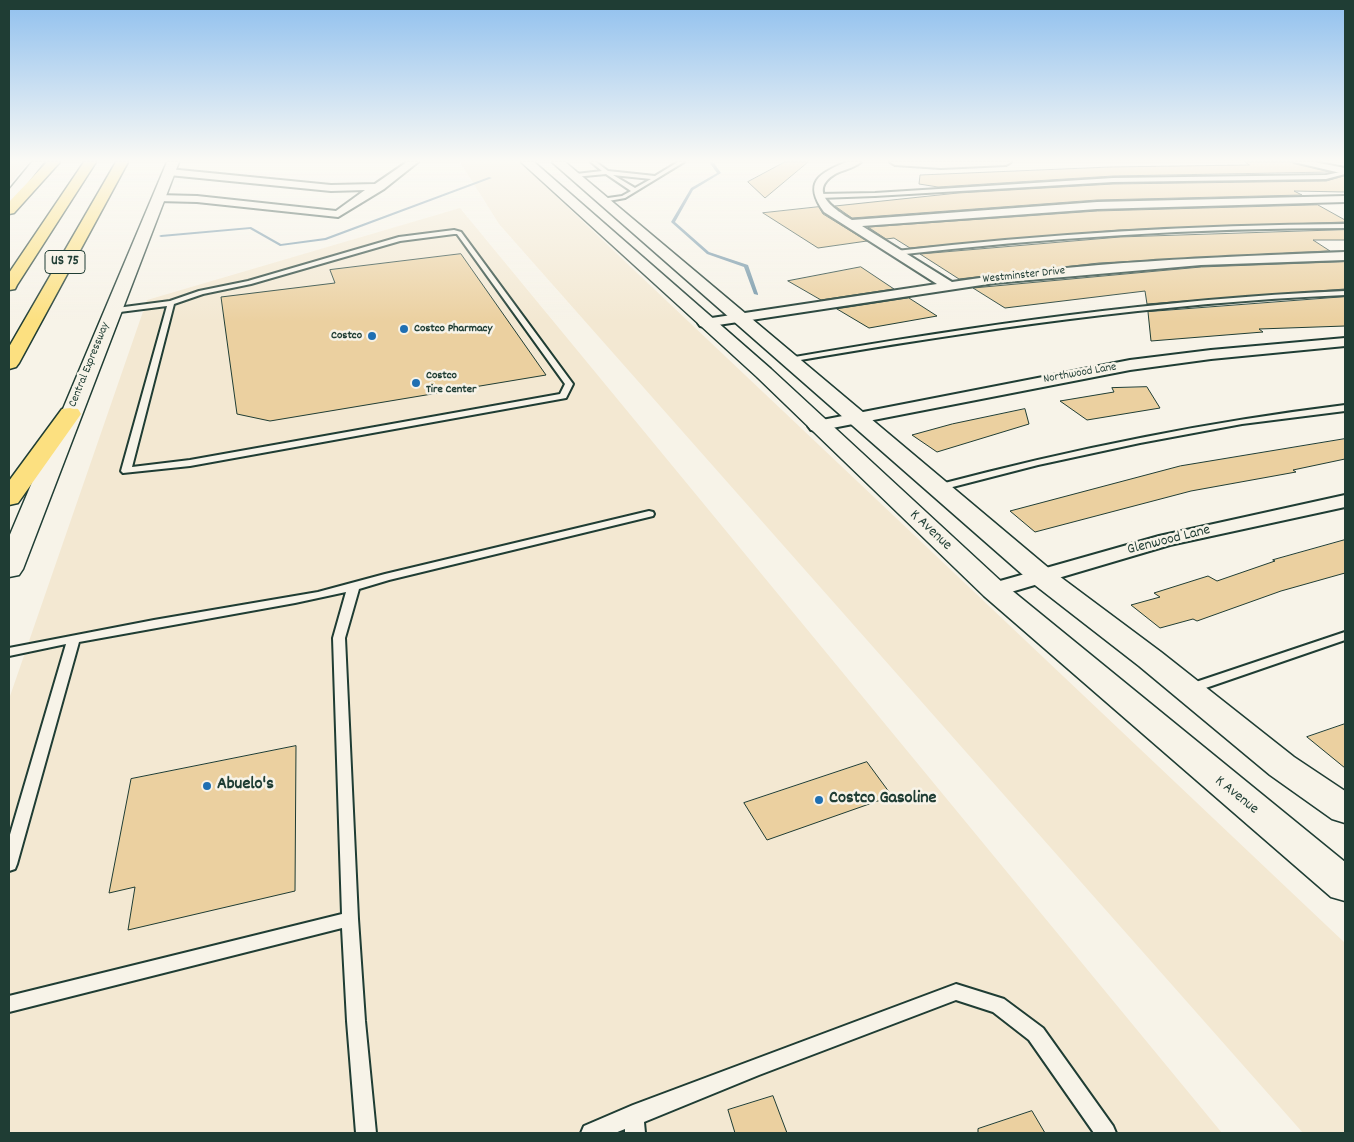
<!DOCTYPE html>
<style>
body{margin:0}
#map{position:relative;width:1354px;height:1142px;overflow:hidden;background:#f7f3e8;font-family:Dekko,sans-serif}
canvas{display:block}
.frame{position:absolute;inset:0;border:10px solid #1f3d34;pointer-events:none}
</style>
<div id="map">
<canvas width="1354" height="1142"></canvas>
<div class="frame"></div>
</div>
<script>
const ctx = document.querySelector('canvas').getContext('2d');
ctx.lineJoin = 'round';
function fillPath(path, color) { ctx.fillStyle = color; ctx.fill(path, 'evenodd'); }
function stroke(path, color, width, dash) { ctx.strokeStyle = color; ctx.lineWidth = width; ctx.lineCap = dash ? 'butt' : 'round'; ctx.setLineDash(dash || []); ctx.stroke(path); }
function write(font, color, halo, rows, align = 'center') {
  ctx.font = font + ' Dekko,sans-serif'; ctx.lineWidth = 5; ctx.setLineDash([]); ctx.textBaseline = 'middle'; ctx.strokeStyle = halo; ctx.fillStyle = color; for (const [text, x, y, turn = 0] of rows) {
    ctx.save(); ctx.translate(x, y); ctx.rotate((+turn || 0) * Math.PI / 180); ctx.textAlign = isNaN(turn) ? turn : align; if (halo) ctx.strokeText(text, 0, 0); ctx.fillText(text, 0, 0); ctx.restore();
  }
}
fillPath(new Path2D(`
 M9 162H29L9 185Z
 M460 162H520L1345 943V1133H1303L499 224Z
 M460 208 1222 1133H9V699L147 300Z`), '#f3e8d2');
fillPath(new Path2D(`
 M709 162H713L721 173 693 190 675 222 709 252 748 265 758 294V295L754 294 744 267 707 254 671 222 691 188 717 173Z
 M489 177 492 178 326 240 280 246 250 229 161 237 159 236 161 235 251 227 281 244 325 238Z`), '#7496a8');
const building = new Path2D(`
 M785 162H808L765 198 748 182Z
 M1245 162H1292L1330 172 1113 176 938 187 919 184 920 175 1110 167 1249 165Z
 M1345 176V192L1294 191 1302 195 1097 200 852 218 835 206 958 193 1113 184 1326 181Z
 M1318 205 1345 220V222L1120 230 910 248 894 238 886 239 868 227 1097 211Z
 M819 207 823 214 867 241 818 248 763 213Z
 M1345 230V240H1313L1330 251 1099 263 959 279 920 254 1120 237Z
 M461 254 546 375 270 421 237 414 221 297 335 283 330 270Z
 M1345 262V289L1147 304 1145 291 1005 308 973 288 1201 267Z
 M861 267 894 289 821 300 788 281Z
 M1345 297V326L1259 329 1263 332 1151 341 1148 312Z
 M909 298 937 316 869 328 837 309Z
 M1147 387 1160 408 1087 420 1060 401 1114 392 1112 388Z
 M1025 409 1029 424 937 452 912 435 952 424Z
 M1345 439V459L1293 470 1296 472 1191 491 1035 532 1010 511 1180 466Z
 M1345 540V573L1281 591 1197 621 1193 619 1160 628 1131 605 1160 597 1154 593 1208 576 1217 581 1275 561 1273 560Z
 M1345 724V768L1307 737Z
 M296 746 295 891 128 930 135 887 109 893 131 779Z
 M867 762 892 796 767 840 744 803Z
 M773 1096 787 1133H735L728 1110Z
 M1032 1111 1045 1133H978V1129Z`);
fillPath(building, '#ebd0a0');
stroke(building, '#1f3d34', 1);
const service = new Path2D(`
 M591 162H596L608 171 655 176 678 162H684L625 198 603 202 601 199 622 196 631 191 606 174 574 177 576 174 602 171ZM613 175 651 179 635 188Z
 M1345 171V174L1326 179 1113 182 875 196 819 198 816 196 819 194 875 193 1113 178 1326 175Z
 M1345 224V228C1195 228 1045 238 896 255L893 253 896 251C1045 234 1195 225 1345 224Z
 M454 230 461 232 573 384 566 398 190 466 123 473 121 471 167 306 112 313 108 311 109 309 170 301 199 291 248 281 399 237ZM454 234H457L565 384 560 394 190 460 132 467 174 304 203 294 251 284 400 241Z
 M1345 291V295C1157 303 974 330 789 362L785 360 789 358C974 326 1157 299 1345 291Z
 M1345 405V411L1242 424 1140 443 1038 465 937 491 932 488 933 486C1069 450 1206 422 1345 405Z
 M649 511 653 512 654 514 653 516 389 580 359 589 345 638 358 919 365 1021 376 1133H356L347 1021 342 928 9 1012V996L342 914 333 638 346 592 295 603 79 642 17 864 15 869 9 871V838L66 644 9 656V648L154 620 318 592 385 574Z
 M1345 632V640L1194 692H1184L1182 689 1184 686Z
 M956 984 1004 999 1043 1028 1113 1126 1116 1133H1094L1029 1040 993 1012 956 1000 759 1075 644 1122 645 1133H625V1129L615 1133H581L584 1126 633 1105Z`);
const minor = new Path2D(`
 M407 162H418L384 189 338 217 197 202 158 201 153 198 158 195 197 196 336 211 365 190 331 191 169 175 164 172 169 169 331 185 375 184Z
 M847 162H861C854 168 843 170 835 174 806 192 836 210 852 220L1097 202 1345 196V202L1097 209 862 226 952 282C1082 262 1214 257 1345 252V260L1201 265 995 283 705 327 700 326 698 323 705 319 937 284 824 212C803 183 818 173 847 162Z
 M890 162H1011L1006 165 941 168 895 165Z
 M1294 162H1314L1345 168V174Z
 M1345 338V346L1211 359 1130 370 817 431 811 430 808 426 811 422 817 421 1130 360 1211 350Z
 M1345 495V507L1170 545 994 597 986 595 983 590 986 585 1159 536Z`);
const secondary = new Path2D(`
 M32 162H44L14 201 9 202V190Z
 M167 162H179L23 569 19 575 9 577V537Z
 M521 162H534L771 369 1004 584 1345 862V901L1331 897 984 596 757 377Z
 M552 162H565L1051 570 1161 652 1294 757 1345 791V823L1332 819 1270 775 1139 666 1031 582Z`);
const motorway = new Path2D(`
 M47 162H60L14 213 9 214V202Z
 M84 162H96L17 285 15 289 9 290V273Z
 M116 162H128L19 363 16 367 9 369V347Z
 M70 408 78 409 81 414 18 503 9 505V481L62 409Z`);
stroke(service, '#1f3d34', 4);
stroke(minor, '#1f3d34', 4);
stroke(secondary, '#1f3d34', 3);
stroke(motorway, '#1f3d34', 3);
fillPath(service, '#f7f3e8');
fillPath(minor, '#f7f3e8');
fillPath(secondary, '#f7f3e8');
fillPath(motorway, '#fce080');
const sky = ctx.createLinearGradient(0, 0, 0, 322);
sky.addColorStop(0, '#90c0ee');
sky.addColorStop(0.5, '#fbfaf5');
sky.addColorStop(1, '#fbfaf500');
ctx.fillStyle = sky;
ctx.fillRect(0, 0, 1354, 322);
for (const [x, y, r, color] of [
 [404,329,5,"#1f6fb2"],
 [372,336,5,"#1f6fb2"],
 [416,383,5,"#1f6fb2"],
 [207,786,5,"#1f6fb2"],
 [819,800,5,"#1f6fb2"]
]) { const dot = new Path2D(); dot.arc(x, y, r, 0, 2 * Math.PI); ctx.fillStyle = color; ctx.fill(dot); stroke(dot, '#f7f3e8', 2); }
write('12px', '#1f3d34', '#f7f3e8', [
 ["Westminster Drive",1024,276,-6],
 ["Central Expressway",90,365,-68],
 ["Northwood Lane",1080,374,-10]
]);
write('bold 12px', '#1f3d34', '#f7f3e8', [
 ["Costco Pharmacy",414,329],
 ["Costco",362,336,"right"],
 ["Costco",426,376],
 ["Tire Center",426,390]
], 'left');
for (const [x, y, w] of [
 [65,262,40]
]) { const box = new Path2D(); box.roundRect(x - w / 2, y - 11.5, w, 23, 4); ctx.fillStyle = '#f7f3e8'; ctx.fill(box); stroke(box, '#1f3d34', 1); }
write('bold 14px', '#1f3d34', null, [
 ["US 75",65,262]
]);
write('15px', '#1f3d34', '#f7f3e8', [
 ["K Avenue",930,531,43],
 ["Glenwood Lane",1169,541,-14],
 ["K Avenue",1236,796,39]
]);
write('bold 18px', '#1f3d34', '#f7f3e8', [
 ["Abuelo's",217,786],
 ["Costco Gasoline",829,800]
], 'left');
</script>
